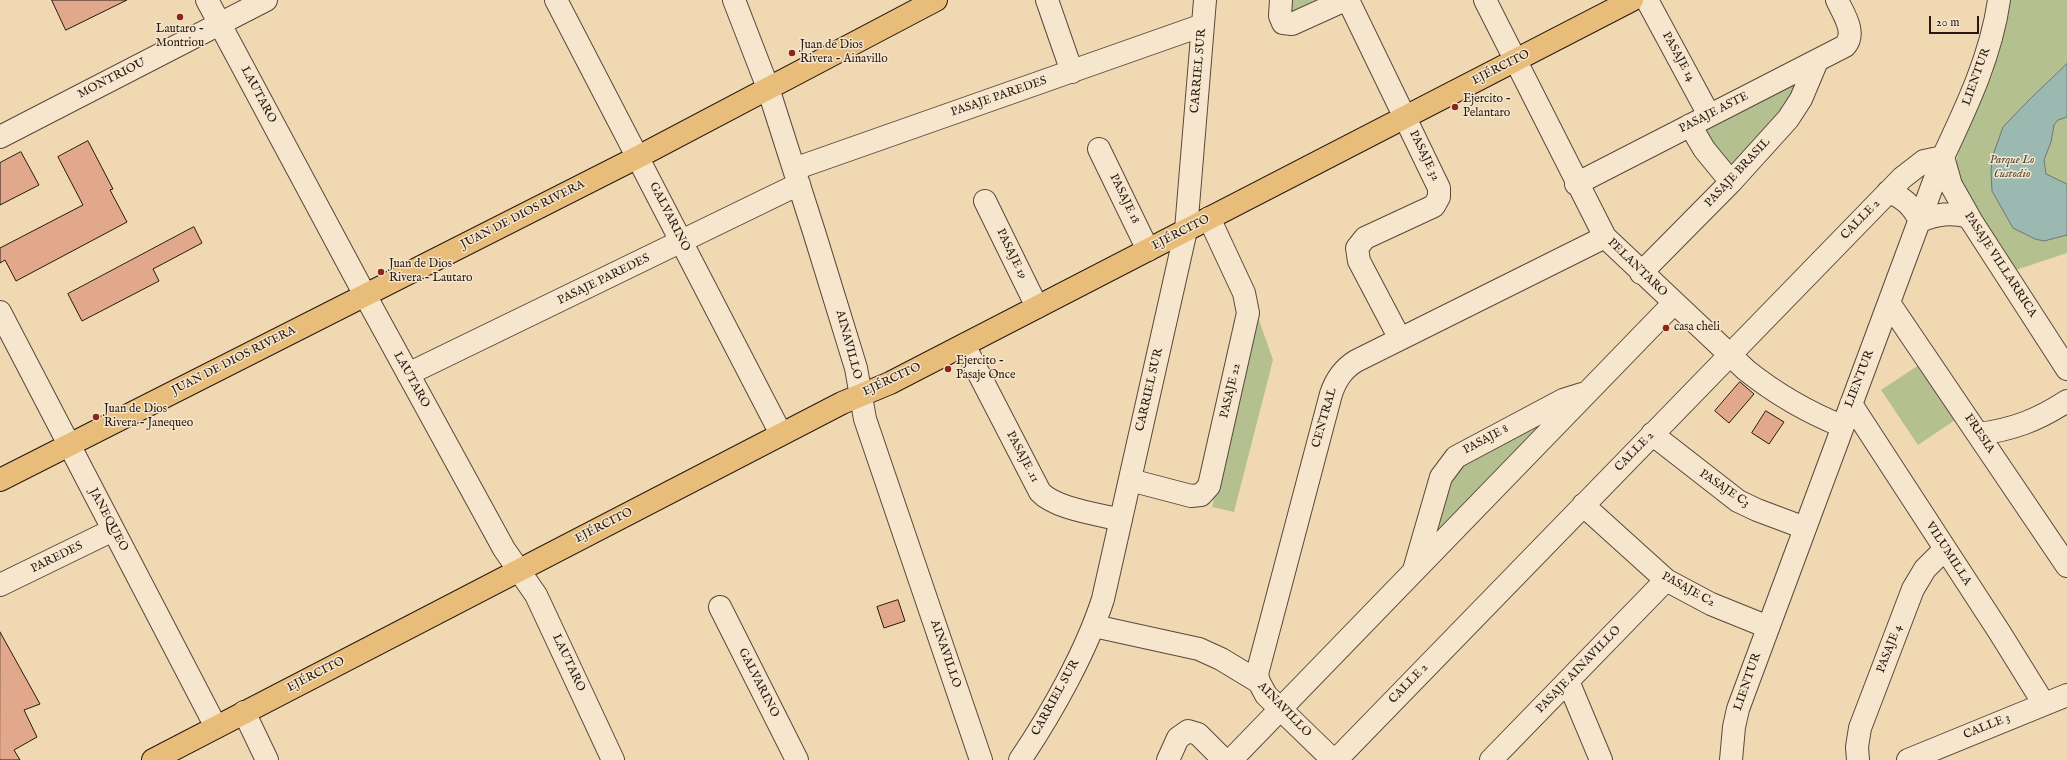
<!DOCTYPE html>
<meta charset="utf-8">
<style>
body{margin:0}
#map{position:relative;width:2067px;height:760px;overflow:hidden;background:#f0d9b2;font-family:"IM FELL English",serif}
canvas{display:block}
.scale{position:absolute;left:1929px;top:16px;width:50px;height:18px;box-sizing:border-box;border:2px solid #271812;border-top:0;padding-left:5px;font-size:12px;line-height:14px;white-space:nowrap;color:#271812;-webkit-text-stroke:3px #f5e6cd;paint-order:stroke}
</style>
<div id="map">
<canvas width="2067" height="760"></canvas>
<div class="scale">20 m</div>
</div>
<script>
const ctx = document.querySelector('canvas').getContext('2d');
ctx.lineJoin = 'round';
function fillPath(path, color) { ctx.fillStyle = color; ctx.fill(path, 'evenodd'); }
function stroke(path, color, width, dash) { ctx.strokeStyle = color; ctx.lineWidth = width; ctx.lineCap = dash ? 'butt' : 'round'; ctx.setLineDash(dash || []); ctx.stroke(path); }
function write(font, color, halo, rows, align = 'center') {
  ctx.font = font + ' "IM FELL English",serif'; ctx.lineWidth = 3; ctx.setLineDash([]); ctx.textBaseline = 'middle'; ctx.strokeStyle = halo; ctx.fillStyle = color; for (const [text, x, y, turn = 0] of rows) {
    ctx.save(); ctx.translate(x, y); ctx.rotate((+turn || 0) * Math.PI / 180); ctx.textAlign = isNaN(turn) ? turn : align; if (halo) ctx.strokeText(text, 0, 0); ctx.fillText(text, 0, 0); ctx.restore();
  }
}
fillPath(new Path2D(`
 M1287 0H1323L1286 15Z
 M2011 0H2067V253L2013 271 1954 170C1961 136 1981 105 1993 72 2001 49 2007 24 2011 0Z
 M1801 75 1797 94 1735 165 1727 163 1702 134 1704 124Z
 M1258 317 1273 360 1234 512 1212 507Z
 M1922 363 1958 418 1918 445 1881 390Z
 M1559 407 1426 555 1444 483 1458 461Z`), '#b4c090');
const water = new Path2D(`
 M2067 64V117L2058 120 2054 125 2051 142 2044 160 2046 174 2067 184V235L2044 241 2035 239 2013 228 1992 191 1991 172 1992 158 2003 127 2031 98Z`);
fillPath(water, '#9bb9b1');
stroke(water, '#6d7971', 1);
const building = new Path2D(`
 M52 0H127L66 30Z
 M88 141 113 189 110 190 127 222 16 281 5 260 0 263V248L83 205 58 157Z
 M21 152 39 185 0 205V163Z
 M194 227 202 243 153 269 159 281 82 321 68 294Z
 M1740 382 1754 394 1729 423 1715 411Z
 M1766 411 1784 422 1769 444 1752 433Z
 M898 600 905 621 884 628 877 607Z
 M0 632 40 704 24 710 37 737 14 750 20 760H0Z`);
fillPath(building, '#e2a88b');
stroke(building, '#271812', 1);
const minor = new Path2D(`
 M207 0 365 295 504 549 536 595 613 760
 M556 0 781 434
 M734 0 768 88 815 235 856 368 865 419 981 760
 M1047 0 1072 72
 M1281 0 1280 16 1283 23 1292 24 1345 0
 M1348 0 1439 188V197L1434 206 1365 238 1357 248 1359 261 1400 339
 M1485 0 1605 237 1746 370C1776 394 1807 412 1842 426
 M1647 0 1709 115
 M1690 125 1704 149 1731 182
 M0 137 266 0
 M1099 149 1148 250
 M1943 157 1951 185 1972 222 2067 369
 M794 169 1203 25
 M1576 184 1845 46C1857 33 1843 13 1837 0
 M1888 192C1904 197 1913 207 1920 221 1937 214 1951 212 1969 217
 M985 201 1037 307
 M1641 273 1731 182 1788 119 1801 99 1817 61
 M1889 303 2067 566
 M0 312 216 727
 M964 345 1040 492C1056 509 1098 514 1121 520
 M408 374 799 184
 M1851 404 2000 633 2044 704
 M1652 434 1738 501 1757 510 1805 528
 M1978 434C2012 430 2038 420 2067 401
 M1130 480 1191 496 1201 495 1209 486 1248 313 1244 293 1209 218
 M1583 505 1666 580 1711 604 1768 627
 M1414 570 1441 477 1456 457 1563 400 1582 394
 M0 585 113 530
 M720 607 797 760
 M1094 626 1199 649 1221 659 1259 682
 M1568 681 1601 760
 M244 712 267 760
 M1020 760C1051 714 1086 652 1103 599L1186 230 1205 0
 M1168 760 1178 738 1188 731 1198 734 1224 760
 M1231 760 1674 303
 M1333 760 1266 695 1259 682 1257 674 1331 394C1336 379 1343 369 1356 361L1605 237
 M1336 760 1902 178 1924 161 1943 157
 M1491 760 1666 580
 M1731 760 1734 727 1738 709 1943 157C1967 106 1991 56 1999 0
 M1858 760 1857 747 1860 728 1913 589 1925 569 1945 549
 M1908 760 2067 695`);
const major = new Path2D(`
 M0 480 638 157 936 0
 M153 760 842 403 890 383 1632 0`);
stroke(minor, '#59483a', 24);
stroke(major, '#271812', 24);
stroke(minor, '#f5e6cd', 22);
stroke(major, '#e8bc79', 22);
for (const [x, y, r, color] of [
 [180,17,4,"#8f2418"],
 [792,53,4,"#8f2418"],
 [1455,107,4,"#8f2418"],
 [381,272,4,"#8f2418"],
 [1666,328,4,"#8f2418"],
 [948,369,4,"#8f2418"],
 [96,417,4,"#8f2418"]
]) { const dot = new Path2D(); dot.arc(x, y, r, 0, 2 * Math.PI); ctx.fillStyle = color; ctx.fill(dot); stroke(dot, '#f5e6cd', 1.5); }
write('12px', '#271812', '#f5e6cd', [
 ["Lautaro -",180,30,"center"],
 ["Montriou",180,44,"center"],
 ["Juan de Dios",800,46],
 ["Rivera - Ainavillo",800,60],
 ["Ejercito -",1463,100],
 ["Pelantaro",1463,114],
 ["Juan de Dios",389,265],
 ["Rivera - Lautaro",389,279],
 ["casa cheli",1674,328],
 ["Ejercito -",956,362],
 ["Pasaje Once",956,376],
 ["Juan de Dios",104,410],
 ["Rivera - Janequeo",104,424]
], 'left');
write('12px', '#271812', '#f5e6cd', [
 ["PASAJE 14",1678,57,61],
 ["EJÉRCITO",1501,68,-27],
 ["CARRIEL SUR",1199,71,-85],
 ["LIENTUR",1977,77,-70],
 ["MONTRIOU",112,79,-27],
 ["LAUTARO",258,95,62],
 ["PASAJE PAREDES",999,97,-19],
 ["PASAJE ASTE",1714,113,-27],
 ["PASAJE 32",1424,156,64],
 ["PASAJE BRASIL",1738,173,-47],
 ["PASAJE 18",1124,199,64],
 ["JUAN DE DIOS RIVERA",523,215,-27],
 ["GALVARINO",669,217,63],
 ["CALLE 2",1861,220,-46],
 ["EJÉRCITO",1181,233,-27],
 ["PASAJE 19",1011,254,64],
 ["PASAJE VILLARRICA",2000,265,57],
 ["PELANTARO",1637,268,44],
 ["PASAJE PAREDES",604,280,-26],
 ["AINAVILLO",848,345,75],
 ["JUAN DE DIOS RIVERA",234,361,-27],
 ["LIENTUR",1860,379,-69],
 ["LAUTARO",411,380,61],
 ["EJÉRCITO",892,380,-25],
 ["CARRIEL SUR",1150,390,-77],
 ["PASAJE 22",1231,391,-77],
 ["CENTRAL",1325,418,-74],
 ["FRESIA",1979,434,56],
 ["PASAJE 8",1486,440,-28],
 ["CALLE 2",1635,452,-46],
 ["PASAJE .11",1022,457,62],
 ["PASAJE C3",1724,489,34],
 ["JANEQUEO",108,520,62],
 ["EJÉRCITO",604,526,-27],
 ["VILUMILLA",1948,554,57],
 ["PAREDES",57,558,-26],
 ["PASAJE C2",1688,590,29],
 ["PASAJE 4",1890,649,-69],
 ["AINAVILLO",945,654,71],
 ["LAUTARO",568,663,65],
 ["PASAJE AINAVILLO",1579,670,-46],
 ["EJÉRCITO",316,675,-27],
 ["LIENTUR",1748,682,-71],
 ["GALVARINO",758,683,63],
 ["CALLE 2",1409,684,-46],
 ["CARRIEL SUR",1056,698,-61],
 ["AINAVILLO",1284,710,46],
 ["CALLE 3",1987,727,-22]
]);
write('italic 12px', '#514a38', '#f5e6cd', [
 ["Parque Lo",2012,161],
 ["Custodio",2012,175]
]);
</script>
